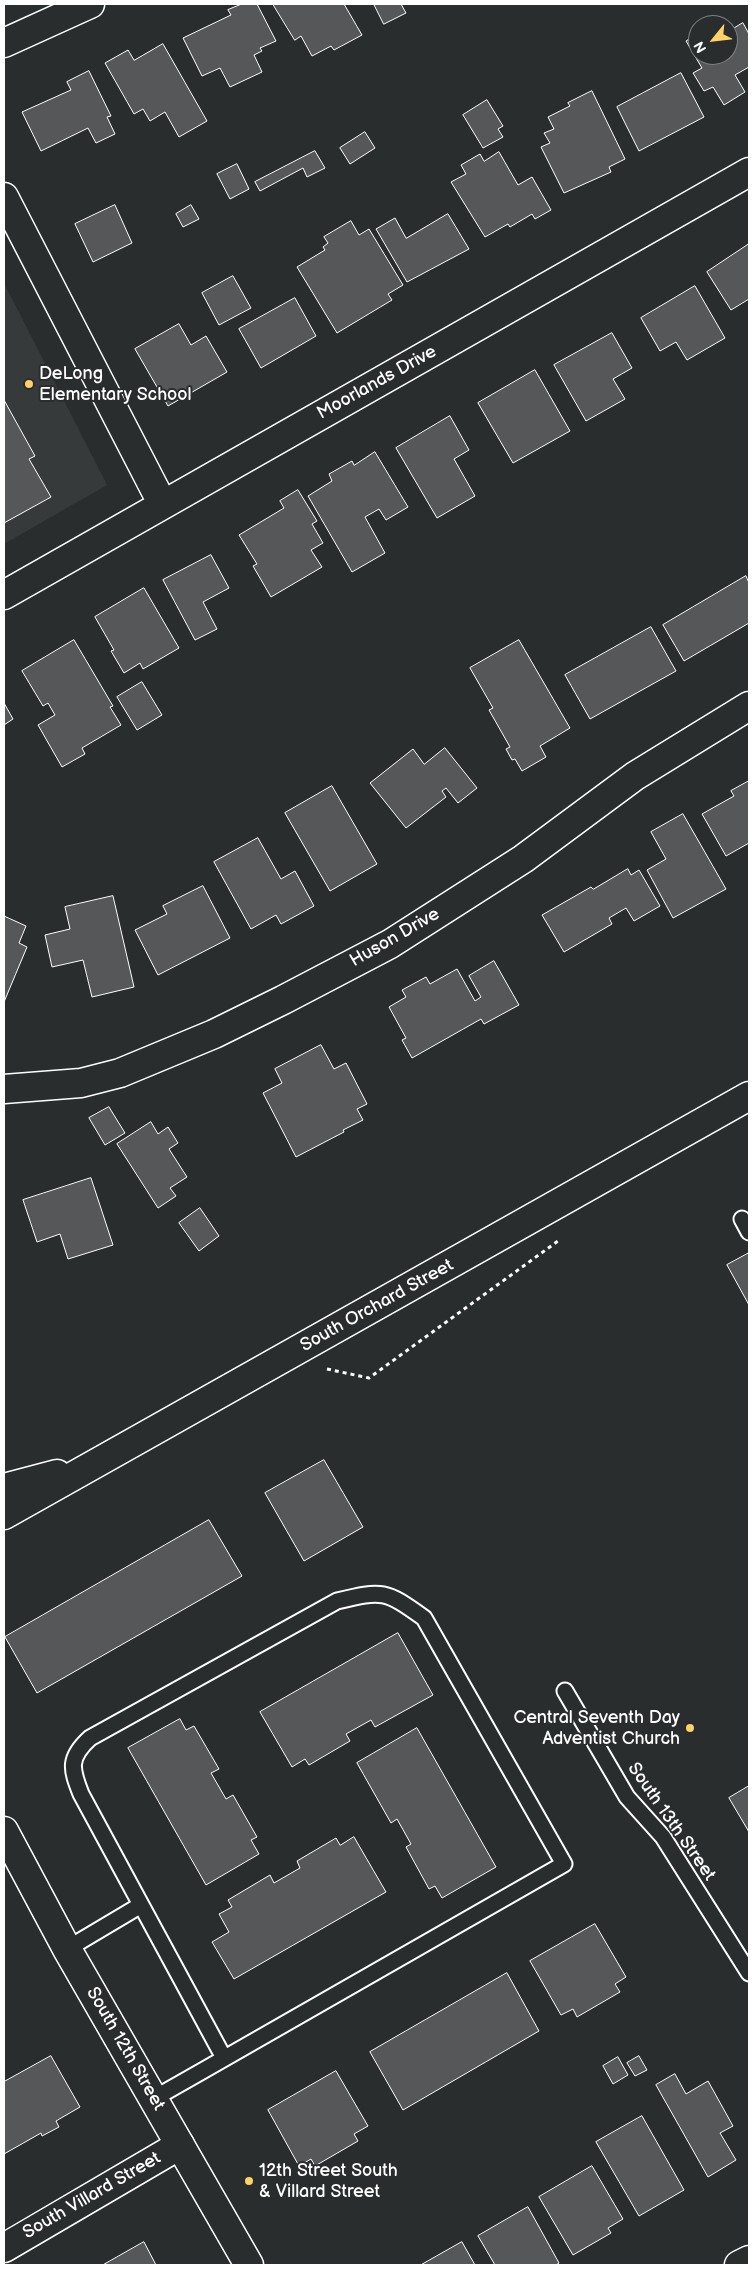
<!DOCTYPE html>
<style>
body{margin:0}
#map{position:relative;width:753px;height:2269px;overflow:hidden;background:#2a2d2e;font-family:"Balsamiq Sans",sans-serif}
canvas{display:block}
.frame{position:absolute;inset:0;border:5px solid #fff;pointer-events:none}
.north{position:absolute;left:688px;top:15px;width:50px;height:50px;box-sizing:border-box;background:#2a2d2e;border:1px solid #7f8182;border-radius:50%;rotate:241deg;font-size:14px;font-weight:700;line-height:20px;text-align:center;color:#fff}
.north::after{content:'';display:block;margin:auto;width:18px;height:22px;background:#ffd166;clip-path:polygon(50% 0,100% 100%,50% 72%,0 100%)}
</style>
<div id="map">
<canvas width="753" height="2269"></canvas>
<div class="frame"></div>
<div class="north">N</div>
</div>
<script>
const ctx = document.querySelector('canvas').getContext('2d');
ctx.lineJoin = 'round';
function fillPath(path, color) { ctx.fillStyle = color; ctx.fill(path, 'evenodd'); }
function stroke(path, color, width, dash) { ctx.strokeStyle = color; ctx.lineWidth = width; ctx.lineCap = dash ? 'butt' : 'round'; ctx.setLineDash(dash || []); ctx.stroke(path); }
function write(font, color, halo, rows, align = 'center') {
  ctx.font = font + ' "Balsamiq Sans",sans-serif'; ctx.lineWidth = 4; ctx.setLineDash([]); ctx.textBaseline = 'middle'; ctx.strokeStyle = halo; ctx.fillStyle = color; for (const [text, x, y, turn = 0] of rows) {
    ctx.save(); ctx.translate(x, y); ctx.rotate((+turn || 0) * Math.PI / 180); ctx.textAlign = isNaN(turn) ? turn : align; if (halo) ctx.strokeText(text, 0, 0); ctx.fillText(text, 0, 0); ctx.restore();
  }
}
fillPath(new Path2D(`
 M4 283 107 485 4 544Z`), '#373a3b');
const building = new Path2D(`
 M242 4H257L276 41 260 48 262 51 254 55 262 72 230 87 220 68 202 76 183 38 231 15 228 10Z
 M273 4H344L362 35 334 50 331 46 312 56 301 36 295 40Z
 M374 4H401L406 13 384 24Z
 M743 23 749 34V67L735 75 745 92 724 105 713 87 704 91 693 73 702 68 686 41 698 33V55H728V32Z
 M163 44 207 121 179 137 165 112 150 121 143 109 134 114 105 63 128 50 134 60Z
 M89 71 111 116 107 117 115 134 96 143 88 128 41 151 22 112 71 90 67 82Z
 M681 73 704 117 639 151 617 107Z
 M592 91 625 159 609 167 611 172 564 193 541 147 550 143 544 133 554 129 548 117 570 106 568 103Z
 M487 100 503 126 498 129 503 137 483 148 463 115Z
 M365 132 375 148 350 164 340 148Z
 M315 151 325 168 307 177 303 168 260 191 255 182Z
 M499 152 518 185 532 177 551 210 535 219 532 214 510 227 508 224 485 237 451 182 466 174 461 165 480 154 484 161Z
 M237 164 249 189 230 199 217 174Z
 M115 205 132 243 93 262 75 224Z
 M191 205 199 219 183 227 176 214Z
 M448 214 469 249 407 282 376 229 395 218 406 238Z
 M351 221 359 235 369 229 403 285 388 294 392 300 337 333 297 267 325 250 323 247 328 243 324 237Z
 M749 244V299L731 310 707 272Z
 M233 276 251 308 219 325 202 293Z
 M695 286 725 338 687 360 676 342 660 351 641 318Z
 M295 298 316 336 261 368 239 329Z
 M179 324 191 345 206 336 227 372 168 406 135 349Z
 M612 333 632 368 613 379 625 399 586 421 554 365Z
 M535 370 570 431 513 463 478 403Z
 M4 400 35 456 29 459 51 497 4 523Z
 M450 416 469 450 454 459 475 496 437 518 396 448Z
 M375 452 408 507 386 520 379 509 365 517 385 553 352 572 308 496 332 481 329 474 352 461 354 465Z
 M298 490 317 521 312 524 323 543 311 550 322 567 271 597 253 566 257 564 239 535 284 508 280 501Z
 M211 555 229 588 203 602 217 629 195 640 163 580Z
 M746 576 749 583V623L684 661 663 625Z
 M144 588 179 648 143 669 140 663 124 673 111 651 114 650 95 617Z
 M651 627 676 671 590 719 565 675Z
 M74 640 113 706 110 707 121 725 82 748 85 754 62 767 38 725 55 715 48 703 43 706 22 671Z
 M519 640 570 728 540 746 546 757 522 771 515 759 512 760 506 749 510 747 489 710 493 708 470 668Z
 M142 682 162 715 137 730 117 697Z
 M4 703 13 719 4 725Z
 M445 748 477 788 458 803 446 788 442 791 446 797 406 828 370 783 413 749 424 764Z
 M749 781V843L726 856 702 814 734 796 731 791Z
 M332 786 377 864 330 891 285 813Z
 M683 814 726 889 673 918 647 870 666 859 651 832Z
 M258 838 281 879 295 871 314 906 281 924 276 915 251 929 214 862Z
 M628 869 631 875 639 870 660 906 634 921 626 908 609 918 612 924 564 952 542 915 591 887 593 889Z
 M203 886 230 938 158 975 135 930 167 914 163 906Z
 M113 896 134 987 92 997 83 960 52 967 45 935 70 929 65 907Z
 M4 916 26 926 19 943 27 947 4 1002Z
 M494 961 519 1005 484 1024 481 1019 412 1058 402 1040 406 1038 389 1007 406 997 402 990 426 977 430 984 457 969 475 1001 481 997 469 976Z
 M321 1045 334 1069 346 1063 367 1104 357 1109 363 1120 343 1130 344 1132 296 1157 263 1093 282 1083 275 1069Z
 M109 1107 125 1133 105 1145 89 1118Z
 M151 1122 158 1134 168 1127 178 1143 169 1149 187 1177 170 1188 176 1196 158 1208 117 1144Z
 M91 1178 113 1245 68 1259 60 1234 37 1242 23 1200Z
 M200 1208 219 1236 199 1251 179 1223Z
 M749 1253V1305L727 1265Z
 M324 1460 363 1527 304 1561 265 1493Z
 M209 1520 242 1576 37 1693 5 1637Z
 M398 1633 433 1695 375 1727 371 1720 346 1734 350 1741 309 1765 305 1759 292 1767 260 1712Z
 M180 1719 186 1730 194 1726 219 1769 211 1773 226 1799 233 1795 257 1837 251 1840 259 1854 206 1885 128 1748Z
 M417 1728 496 1867 442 1898 435 1886 429 1889 406 1847 411 1844 397 1819 391 1823 357 1763Z
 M749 1786V1832L729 1798Z
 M354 1837 386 1892 234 1979 212 1942 229 1932 219 1914 232 1907 228 1900 270 1875 274 1883 300 1868 297 1861 336 1838 340 1845Z
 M595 1924 626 1977 615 1984 620 1992 577 2017 573 2009 561 2015 530 1961Z
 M507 1973 539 2031 403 2110 370 2052Z
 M51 2056 80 2107 56 2121 59 2127 42 2136 41 2133 4 2154V2082Z
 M639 2056 647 2070 635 2076 627 2063Z
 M618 2057 628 2075 613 2084 603 2066Z
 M336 2071 368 2126 354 2134 358 2141 315 2166 311 2159 299 2166 268 2110Z
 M675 2074 686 2094 708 2081 733 2126 720 2133 736 2160 708 2177 656 2085Z
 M642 2116 684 2190 639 2216 596 2142Z
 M592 2166 623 2219 608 2228 611 2233 573 2255 539 2197Z
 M528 2207 559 2263 556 2265H495L478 2236Z
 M144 2242 156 2265H103Z
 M462 2242 475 2265H421Z`);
fillPath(building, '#555758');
stroke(building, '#fff', 1);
const lane = new Path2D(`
 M742 1219 749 1232
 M565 1691 627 1797 663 1837 749 1973
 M67 1949 141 1905
 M153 2099 204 2070 564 1864 424 1618C385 1590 383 1590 337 1601L90 1738C68 1758 71 1769 81 1794L224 2058`);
const street = new Path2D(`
 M4 43 90 4
 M4 197 162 503
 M4 595 749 172
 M4 1089 81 1083 120 1073 214 1034 283 1000 390 944 523 859 635 776 749 706
 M4 2248 180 2145
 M739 2265 749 2260`);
const secondary = new Path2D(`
 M4 1488 57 1474
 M4 1515 749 1096
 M4 1831 67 1949 249 2265`);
stroke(lane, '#fff', 19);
stroke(street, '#fff', 31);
stroke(secondary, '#fff', 31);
stroke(new Path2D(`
 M327 1369 369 1378 558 1241`), '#fff', 3, [4, 4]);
stroke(lane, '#2a2d2e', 15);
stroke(street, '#2a2d2e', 28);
stroke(secondary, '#2a2d2e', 28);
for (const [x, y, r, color] of [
 [29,384,5,"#ffd166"],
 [690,1728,5,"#ffd166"],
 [249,2181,5,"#ffd166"]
]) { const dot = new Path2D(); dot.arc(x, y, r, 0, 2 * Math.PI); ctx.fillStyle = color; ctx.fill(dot); stroke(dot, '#2a2d2e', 2); }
write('18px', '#fff', '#2a2d2e', [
 ["DeLong",39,374],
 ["Elementary School",39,395],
 ["Central Seventh Day",680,1718,"right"],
 ["Adventist Church",680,1739,"right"],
 ["12th Street South",259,2171],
 ["& Villard Street",259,2192]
], 'left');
write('18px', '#fff', '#2a2d2e', [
 ["Moorlands Drive",377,383,-29],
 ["Huson Drive",395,938,-30],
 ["South Orchard Street",377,1306,-29],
 ["South 13th Street",671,1822,55],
 ["South 12th Street",125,2049,60],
 ["South Villard Street",92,2196,-30]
]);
</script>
